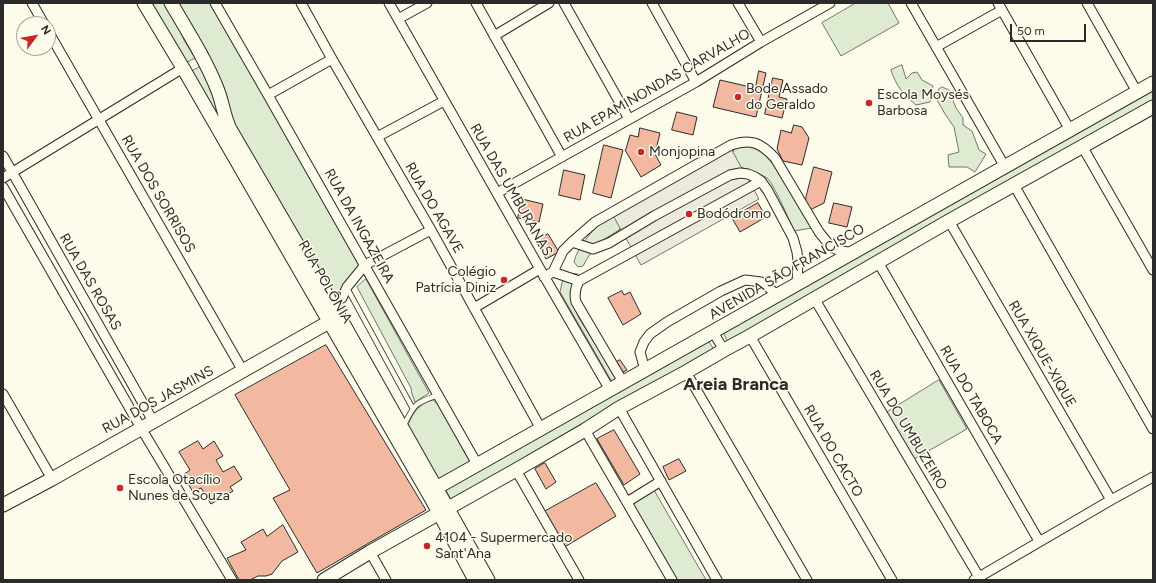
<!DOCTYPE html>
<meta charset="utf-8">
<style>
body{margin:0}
#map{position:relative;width:1156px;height:583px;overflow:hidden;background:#fdfbea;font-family:Figtree,sans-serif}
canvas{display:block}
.frame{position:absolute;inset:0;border:4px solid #2b2b2b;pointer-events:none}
.north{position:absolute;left:16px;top:16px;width:40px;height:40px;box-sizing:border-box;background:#fdfbea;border:1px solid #a9a89e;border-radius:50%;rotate:58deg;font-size:11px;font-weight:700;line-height:16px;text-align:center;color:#2b2b2b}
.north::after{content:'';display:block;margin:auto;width:14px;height:18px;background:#c62828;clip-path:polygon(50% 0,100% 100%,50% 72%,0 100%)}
.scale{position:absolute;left:1010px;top:24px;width:76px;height:18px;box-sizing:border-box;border:2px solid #2b2b2b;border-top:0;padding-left:5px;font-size:12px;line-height:14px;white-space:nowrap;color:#2b2b2b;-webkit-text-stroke:3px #fdfbea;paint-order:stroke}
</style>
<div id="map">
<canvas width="1156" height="583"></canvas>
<div class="frame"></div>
<div class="north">N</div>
<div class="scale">50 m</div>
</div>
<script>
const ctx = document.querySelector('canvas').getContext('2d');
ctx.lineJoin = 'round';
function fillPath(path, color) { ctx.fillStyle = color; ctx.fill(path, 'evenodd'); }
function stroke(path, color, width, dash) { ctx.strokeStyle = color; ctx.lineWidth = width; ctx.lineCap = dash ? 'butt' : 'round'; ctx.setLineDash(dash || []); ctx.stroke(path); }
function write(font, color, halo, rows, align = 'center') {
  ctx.font = font + ' Figtree,sans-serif'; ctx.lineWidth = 3; ctx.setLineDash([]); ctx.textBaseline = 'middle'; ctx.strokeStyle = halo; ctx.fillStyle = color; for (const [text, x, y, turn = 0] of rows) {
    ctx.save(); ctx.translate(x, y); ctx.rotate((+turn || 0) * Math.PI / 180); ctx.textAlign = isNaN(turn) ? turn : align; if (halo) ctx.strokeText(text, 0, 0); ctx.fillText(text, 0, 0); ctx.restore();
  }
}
const green = new Path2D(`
 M149 3H168L178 24 184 40 195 58 186 63Z
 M177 3H214L360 264 337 305 226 119Z
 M856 3H888L899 23 841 56 822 23Z
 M204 65 266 200 190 72Z
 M902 65 906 79 912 73 917 72 922 80 933 86 930 102 916 105C903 94 896 86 891 70Z
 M942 87 949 90 956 108 963 118V125L972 131 979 150 986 154 975 172 967 167H949L948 155 959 152 954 127 945 114 937 100 938 90Z
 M1153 87V100L728 343 723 332Z
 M745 145 759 150 767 157 775 167 812 228 794 231C790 222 773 182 767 178 758 172 745 168 735 166L624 221 619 230 595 245 583 266 578 267 574 262C577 248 589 236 597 225L731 158 735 147Z
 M566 273 578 274 571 300 579 318 617 379 612 382 560 292 562 283Z
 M366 279 429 393 415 402 412 394 411 388 357 287Z
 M709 342 715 351 451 500 446 490Z
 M939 380 967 429 914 459 886 413Z
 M433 400 438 404 470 462 435 481 406 429C413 414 416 405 433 400Z
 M654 490 706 580H674L630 504Z`);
fillPath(green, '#deebd1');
stroke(green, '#74746e', 1);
const parking = new Path2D(`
 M729 145 759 199 641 265 611 212Z`);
fillPath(parking, '#eceadb');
stroke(parking, '#74746e', 1);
const building = new Path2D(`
 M759 71 766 73 756 117 713 107 720 80 755 88Z
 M773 78 783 80 779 97 787 99 782 118 765 114Z
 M677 112 697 117 693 135 672 130Z
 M794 125 802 127 809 138 802 165 783 161 777 149 781 130 791 133Z
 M640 128 660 133 655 154 661 165 641 177 625 150 626 149 630 135 638 137Z
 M604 145 623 150 611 198 593 193Z
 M814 167 832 172 824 203 810 210 805 204 806 197Z
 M564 170 585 175 580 200 559 195Z
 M522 199 543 204 539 222 518 218Z
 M758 203 766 217 740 232 732 218Z
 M834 203 852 207 847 227 829 223Z
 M548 234 559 252 546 259 536 241Z
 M622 291 624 295 630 292 641 314 623 325 608 298Z
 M326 345 426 510 317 573 273 498 290 490 235 395Z
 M620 360 627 370 619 374 613 364Z
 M614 430 640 474 624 485 597 439Z
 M198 441 203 449 214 441 223 456 216 460 223 472 234 466 242 479 230 487 233 491 211 504 201 488 193 492 183 475 190 470 179 452Z
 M679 459 686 471 669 480 663 467Z
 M545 463 556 482 546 489 535 469Z
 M596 483 616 516 563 548 542 513Z
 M283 525 298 552 282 561 272 574 266 576H258L250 580H239L227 558 246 550 241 542 263 529 267 536Z`);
fillPath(building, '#f2b8a0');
stroke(building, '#2b2b2b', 1);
const lane = new Path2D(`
 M347 288 413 409
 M403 427C414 405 414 403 438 395`);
const street = new Path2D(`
 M32 3 44 24
 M215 3 268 95 477 464
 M301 3 332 59 431 230 541 429
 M389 3 540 269 610 390
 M476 3 562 157
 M564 3 629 119
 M652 3 696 82
 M738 3 761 42
 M911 3 1005 167
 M998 3 1070 130
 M1087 3 1137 92
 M398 19 427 3
 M48 31 243 371
 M494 36 549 3
 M936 47 1002 10
 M268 95 332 59
 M377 137 444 101
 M1082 146 1153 270
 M3 156 153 421
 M3 178 183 68
 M1014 185 1153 429
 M3 187 141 428 232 580
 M497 193 696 82 761 42 830 3
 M949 221 1111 500
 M572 242 593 249 609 243 654 216 730 175 740 173 748 174 755 177 761 181 768 191 793 238 797 252 798 261 797 284
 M878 262 1039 541
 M553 272 579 281
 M544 277 553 272 563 251 572 242 595 222 731 145C751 138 761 143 775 158L819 232 831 247 838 250 852 253
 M342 298 347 287 365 265 431 230
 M814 298 979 577
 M474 308 540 269
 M713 332 724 350
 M750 336 892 580
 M645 370 640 352 644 342 650 334 667 322 721 291 745 280 761 282 768 287 777 295
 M686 372 807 580
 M623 382 576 302C574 294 575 288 579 281L761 181
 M3 394 52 479
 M619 408 717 580
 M585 430 672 580
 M516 470 579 580
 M627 502 661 481
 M370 552 386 580
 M974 580 1111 500 1153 477`);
const secondary = new Path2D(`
 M144 3 183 68 431 498 475 580
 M171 3C188 32 206 60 218 91 223 104 224 117 230 129L339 316 488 580
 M431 498 436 488 1153 83
 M3 505 52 479 336 318
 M324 580 370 552 516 470 585 430 619 408 686 372 724 350 750 336 949 221 1153 107`);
stroke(lane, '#2b2b2b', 6);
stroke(street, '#2b2b2b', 11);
stroke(secondary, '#2b2b2b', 15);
stroke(lane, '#fdfbea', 4.5);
stroke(street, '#fdfbea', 9);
stroke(secondary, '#fdfbea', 13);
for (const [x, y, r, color] of [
 [738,97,4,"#c62828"],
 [869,103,4,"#c62828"],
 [641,152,4,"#c62828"],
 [689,214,4,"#c62828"],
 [504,280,4,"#c62828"],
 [120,488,4,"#c62828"],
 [427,546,4,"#c62828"]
]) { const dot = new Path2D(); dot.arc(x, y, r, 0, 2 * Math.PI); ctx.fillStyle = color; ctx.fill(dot); stroke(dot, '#fdfbea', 1.5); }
write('14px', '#2b2b2b', '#fdfbea', [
 ["RUA EPAMINONDAS CARVALHO",657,86,-30],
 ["RUA DAS UMBURANAS",511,190,60],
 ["RUA DOS SORRISOS",158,194,60],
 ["RUA DO AGAVE",434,208,60],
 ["RUA DA INGAZEIRA",359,226,61],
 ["AVENIDA SÃO FRANCISCO",787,272,-30],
 ["RUA DAS ROSAS",90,282,60],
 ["RUA POLÔNIA",325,282,60],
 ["RUA XIQUE-XIQUE",1042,354,60],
 ["RUA DO TABOCA",971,395,60],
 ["RUA DOS JASMINS",158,400,-29],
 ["RUA DO UMBUZEIRO",908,430,59],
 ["RUA DO CACTO",833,451,60]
]);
write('14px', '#2b2b2b', '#fdfbea', [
 ["Bode Assado",746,89],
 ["do Geraldo",746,105],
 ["Escola Moysés",877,95],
 ["Barbosa",877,111],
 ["Monjopina",649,152],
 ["Bodódromo",697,214],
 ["Colégio",496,272,"right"],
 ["Patrícia Diniz",496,288,"right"],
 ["Escola Otacílio",128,480],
 ["Nunes de Souza",128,496],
 ["4104 - Supermercado",435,538],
 ["Sant'Ana",435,554]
], 'left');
write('bold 18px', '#2b2b2b', '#fdfbea', [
 ["Areia Branca",736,385]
]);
</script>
